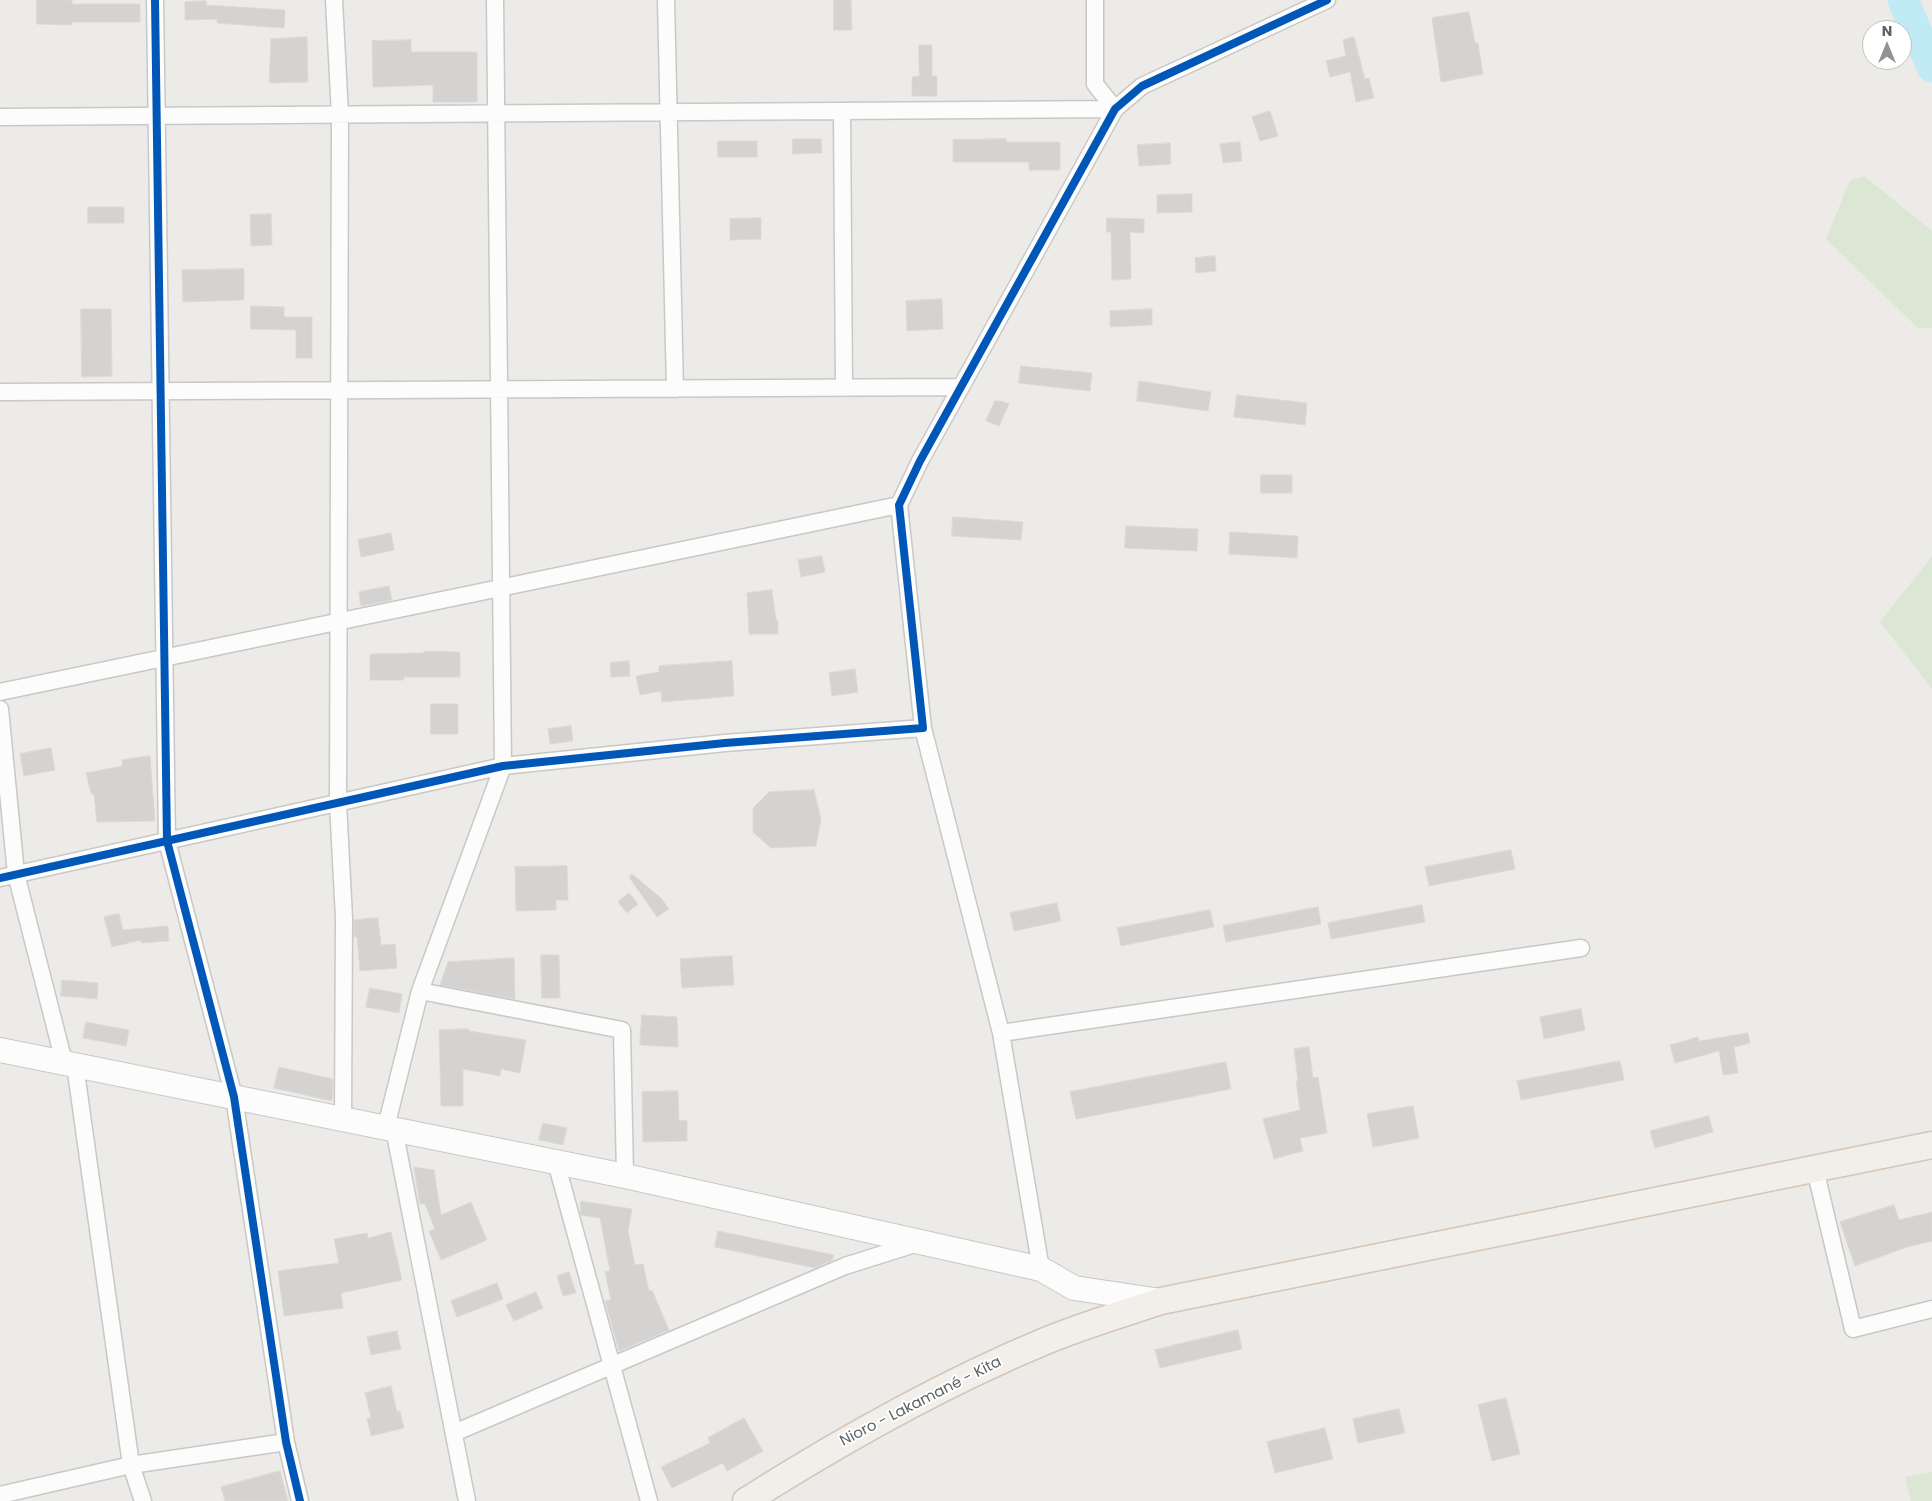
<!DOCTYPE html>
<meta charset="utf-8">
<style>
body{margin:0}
#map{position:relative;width:1932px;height:1501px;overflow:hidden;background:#edebe8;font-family:Poppins,sans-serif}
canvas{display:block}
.north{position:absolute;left:1862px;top:20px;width:50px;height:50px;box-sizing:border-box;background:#fff;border:1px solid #bec1c1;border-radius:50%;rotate:0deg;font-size:14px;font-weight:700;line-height:20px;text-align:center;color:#5d6365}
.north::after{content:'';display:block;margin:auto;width:18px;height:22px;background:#8f9393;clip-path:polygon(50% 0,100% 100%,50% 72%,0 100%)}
</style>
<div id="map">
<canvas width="1932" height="1501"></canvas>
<div class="north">N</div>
</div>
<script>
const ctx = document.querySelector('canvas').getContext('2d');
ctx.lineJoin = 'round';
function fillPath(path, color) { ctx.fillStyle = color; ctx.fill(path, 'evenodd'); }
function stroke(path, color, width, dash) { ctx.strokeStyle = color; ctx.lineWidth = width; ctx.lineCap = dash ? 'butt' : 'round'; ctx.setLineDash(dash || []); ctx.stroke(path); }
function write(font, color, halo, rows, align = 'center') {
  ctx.font = font + ' Poppins,sans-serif'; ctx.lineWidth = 4; ctx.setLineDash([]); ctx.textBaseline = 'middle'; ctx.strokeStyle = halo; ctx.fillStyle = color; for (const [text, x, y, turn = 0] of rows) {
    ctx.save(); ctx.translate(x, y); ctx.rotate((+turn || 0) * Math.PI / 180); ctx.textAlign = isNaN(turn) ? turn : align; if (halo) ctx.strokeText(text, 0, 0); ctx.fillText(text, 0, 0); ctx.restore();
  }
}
fillPath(new Path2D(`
 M1864 176 1932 231V328H1918L1826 239 1850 180Z
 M1932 556V689L1880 622Z
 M1932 1472V1501H1911L1905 1477Z`), '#dbe7d4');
stroke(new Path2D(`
 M1903 0 1932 67`), '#c0eaf4', 31);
const building = new Path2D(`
 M37 0H72V4H140V22H72V25L37 24Z
 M834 0H851L852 30H834Z
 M206 1V5L285 10 284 28 217 23V19L185 20V2Z
 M1469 12 1475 43H1478L1483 74 1441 82 1432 18Z
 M307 37 308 82 269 83 271 39Z
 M1354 37 1365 79 1369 78 1374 98 1356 102 1350 72 1330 77 1326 61 1346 56 1343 40Z
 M411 40V52H477V102H433V85L373 87 372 41Z
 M919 45H932V76H937V96H912V77L919 76Z
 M1270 111 1278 136 1260 141 1252 117Z
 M793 139H821L822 153 793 154Z
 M1006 139V142H1060V170H1029V162H953V140Z
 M718 141H757V157H718Z
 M1240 142 1242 161 1223 163 1220 144Z
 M1170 143 1171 164 1139 166 1137 145Z
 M1192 194V212L1157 213V195Z
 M88 207H124V223H88Z
 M271 214 272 245 251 246 250 215Z
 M761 218V239L730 240V219Z
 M1107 218 1144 219V233L1130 232 1131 279 1112 280 1111 232H1107Z
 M1215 256 1216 271 1196 273 1195 258Z
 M244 269V300L183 302 182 270Z
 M942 299 943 329 907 331 906 301Z
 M251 306 284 307V317H312V358H296V330L251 329Z
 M81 309H111L112 376 82 377Z
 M1152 309V325L1110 327V311Z
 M1021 366 1092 373 1090 391 1019 383Z
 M1139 381 1211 392 1208 411 1137 401Z
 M1237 395 1307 403 1305 425 1234 417Z
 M995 401H1001L1009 404 999 426 986 421Z
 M1261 475H1292V493H1261Z
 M953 517 1023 522 1021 540 952 536Z
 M1126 526 1198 529 1197 551 1125 548Z
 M1230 532 1298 536 1297 558 1229 554Z
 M391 533 394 550 361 557 358 540Z
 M822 556 825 572 801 577 798 560Z
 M389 586 392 600 361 606 359 592Z
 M772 590 776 620H778V634H749L747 593Z
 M424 651 460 652V677H404V680H370V654L424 653Z
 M629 661 630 676 611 677 610 663Z
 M732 661 734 696 662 702 661 691 640 695 636 676 659 672V666Z
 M855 669 858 692 832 696 829 673Z
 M431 704H458V734H431Z
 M571 726 573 741 550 744 548 729Z
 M51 748 55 770 24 776 20 754Z
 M150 756 155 821 97 822 94 795 91 793 86 773 122 766V760Z
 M814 790 821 819 816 846 771 848 753 832V808L769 792Z
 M1511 850 1515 869 1429 886 1425 867Z
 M567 866 568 900H556V910L516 911 515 867Z
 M632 874 661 898 669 909 657 917 629 877Z
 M629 893 638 904 627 913 618 902Z
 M1057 903 1061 921 1014 931 1010 913Z
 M1422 905 1425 922 1331 939 1328 923Z
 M1318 907 1321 924 1226 942 1223 926Z
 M1210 910 1214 927 1121 946 1117 928Z
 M119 914 123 930 168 926 169 941 141 943V940L112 947 104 917Z
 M378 918 381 945 395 944 397 968 360 971 357 937H354V920Z
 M541 955H559L560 998H542Z
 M732 956 734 985 682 988 680 959Z
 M514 958 515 999 440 985 448 962Z
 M62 980 98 983 97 999 61 996Z
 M370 988 402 994 399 1013 366 1007Z
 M1581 1009 1585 1030 1544 1039 1540 1017Z
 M642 1015 677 1017 678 1047 640 1045Z
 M86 1022 129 1030 126 1046 83 1038Z
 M468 1029 469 1031 526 1040 520 1073 501 1069 500 1076 463 1069V1106H441L439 1030Z
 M1748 1033 1750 1043 1734 1047 1738 1073 1723 1075 1719 1051 1675 1063 1670 1045 1698 1037 1699 1041Z
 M1309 1047 1313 1078 1318 1077 1327 1133 1300 1138 1303 1151 1274 1159 1263 1119 1300 1110 1296 1081H1298L1294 1049Z
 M1620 1061 1624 1080 1521 1100 1517 1081Z
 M1226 1062 1231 1089 1076 1119 1070 1092Z
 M279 1067 333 1079 332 1101 274 1088Z
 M678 1091 679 1121 687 1120V1141L643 1142 642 1092Z
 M1413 1106 1419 1138 1373 1147 1367 1114Z
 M1709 1116 1713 1132 1655 1148 1650 1131Z
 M543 1123 567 1128 563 1145 539 1140Z
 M414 1167 434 1170 441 1215 471 1202 487 1240 441 1260 429 1231 435 1229 425 1204H420Z
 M581 1201 632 1209 628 1231 635 1265 643 1264 649 1291 652 1290 669 1330 619 1351 605 1301 611 1300 605 1272 610 1271 600 1218 581 1215Z
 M1894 1205 1899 1220 1932 1212V1241L1907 1247 1855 1266 1840 1222Z
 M718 1231 834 1255 832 1260 815 1268 715 1247Z
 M391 1232 402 1280 341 1293 343 1308 284 1316 278 1271 339 1263 334 1239 367 1233 368 1238Z
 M569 1272 576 1293 563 1296 557 1276Z
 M497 1283 503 1299 457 1317 451 1301Z
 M536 1292 543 1308 514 1321 506 1305Z
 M1238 1330 1242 1349 1160 1368 1155 1350Z
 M397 1331 401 1349 371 1355 367 1337Z
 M391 1386 397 1412 400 1411 404 1428 371 1436 367 1418H371L365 1393Z
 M1506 1398 1520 1454 1492 1461 1478 1405Z
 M1399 1409 1405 1433 1358 1443 1353 1419Z
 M744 1418 763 1451 727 1471 723 1463 672 1488 661 1467 710 1443 708 1438Z
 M1325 1428 1333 1459 1275 1473 1267 1442Z
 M280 1471 288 1501H225L221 1487Z`);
fillPath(building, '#d4d3d1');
stroke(building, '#dcd9d7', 1);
const minor = new Path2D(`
 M155 0 167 841 234 1097 286 1442 300 1501
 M334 0 340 115 338 803 344 918 343 1119
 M666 0 675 389
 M1095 0V84L1115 109
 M842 111 844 387
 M0 117 1115 109
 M0 392 961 387
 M0 692 899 505
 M0 709 16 874 64 1062
 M923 728 1001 1033 1041 1269
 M0 878 503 766 725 743 923 728 899 505 920 461 1115 109 1142 86 1327 0
 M420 991 622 1030 625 1176
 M1001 1033 1581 948
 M75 1065 131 1465 143 1501
 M386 1127 420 991 503 766 495 0
 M394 1129 467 1501
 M556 1162 649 1501
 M1815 1169 1853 1329 1932 1309
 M454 1433 845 1266 918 1243
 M0 1495 131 1465 286 1442`);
const secondary = new Path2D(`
 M0 1050 625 1176 1041 1269 1074 1288 1161 1301`);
const primary = new Path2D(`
 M746 1501C841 1441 940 1385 1043 1342 1081 1326 1122 1314 1161 1301L1932 1145`);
stroke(minor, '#c7c8c7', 19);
stroke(secondary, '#c7c8c7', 26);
stroke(primary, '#d3c5b8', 29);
stroke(minor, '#fcfcfc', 16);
stroke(secondary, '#fcfcfc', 24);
stroke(primary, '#f2eee9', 26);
stroke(new Path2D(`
 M155 0 167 841 234 1097 286 1442 300 1501
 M0 878 503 766 725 743 923 728 899 505 920 461 1115 109 1142 86 1327 0`), '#0057b8', 8);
write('15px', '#5d6365', '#fff', [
 ["Nioro - Lakamané - Kita",921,1402,-27]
]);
</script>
